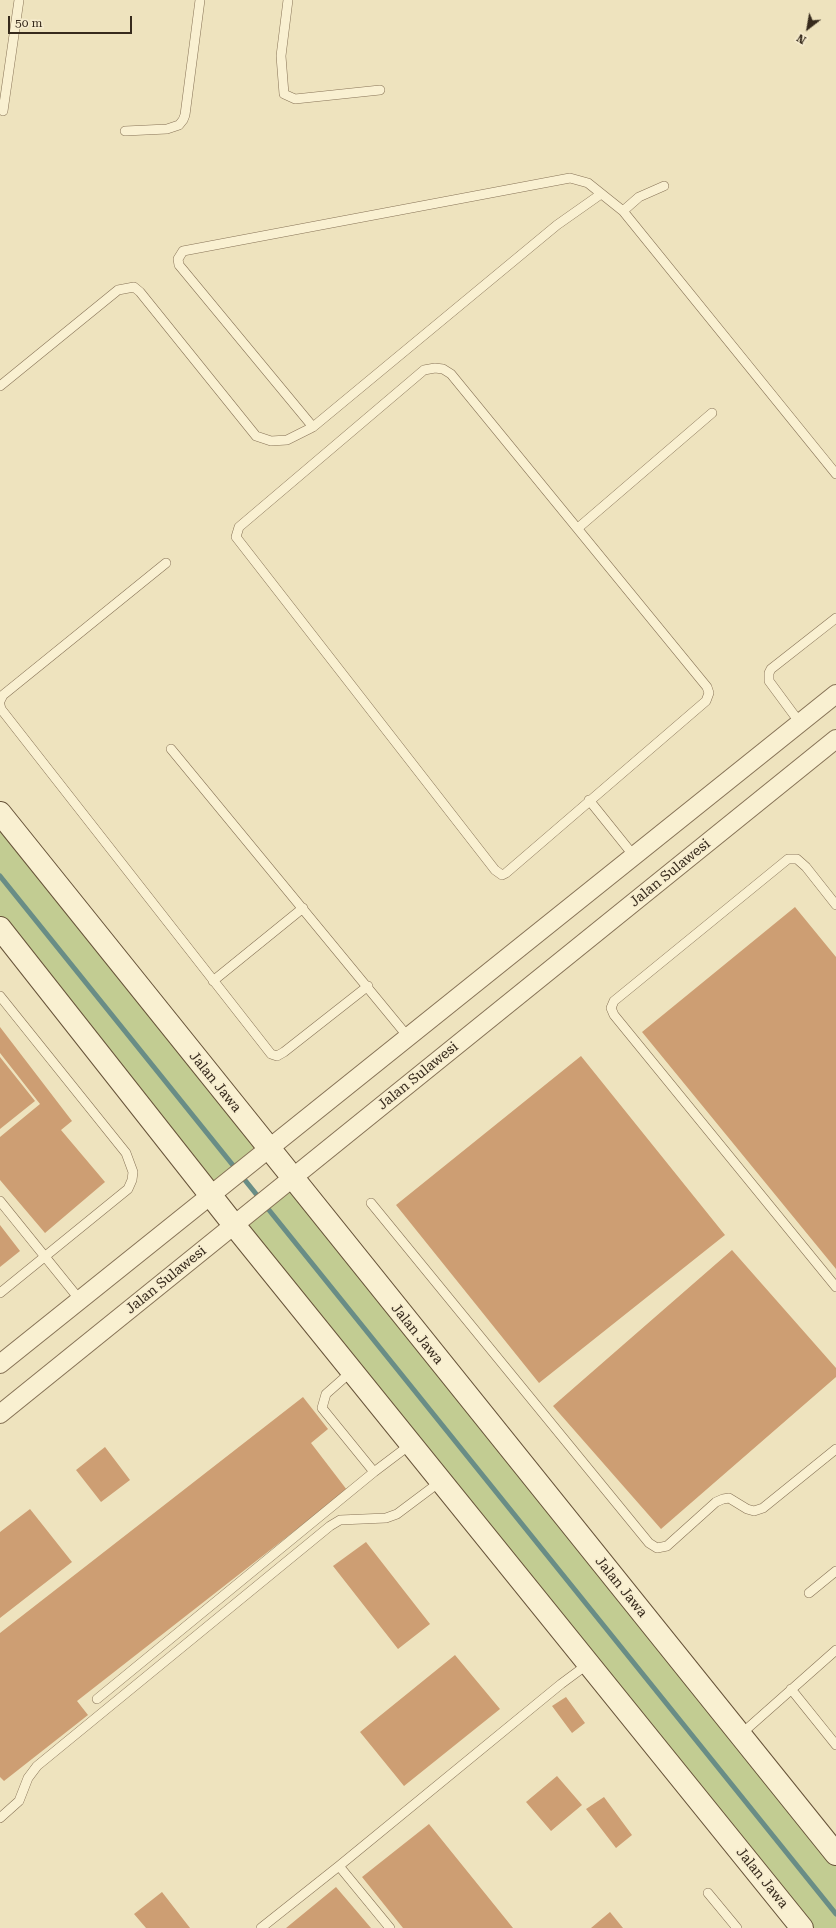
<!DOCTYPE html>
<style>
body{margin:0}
#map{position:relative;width:836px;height:1928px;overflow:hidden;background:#eee3be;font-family:"Roboto Serif",serif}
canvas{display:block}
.north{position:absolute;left:788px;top:8px;width:40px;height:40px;-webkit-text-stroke:3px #f6ecce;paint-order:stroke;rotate:211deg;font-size:11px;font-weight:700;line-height:16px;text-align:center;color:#362a1c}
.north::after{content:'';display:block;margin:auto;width:14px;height:18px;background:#362a1c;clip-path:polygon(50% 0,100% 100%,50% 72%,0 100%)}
.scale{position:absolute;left:8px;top:16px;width:124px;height:18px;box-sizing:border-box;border:2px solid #362a1c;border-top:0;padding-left:5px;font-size:12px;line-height:14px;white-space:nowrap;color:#362a1c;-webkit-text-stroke:3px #f6ecce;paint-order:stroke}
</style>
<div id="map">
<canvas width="836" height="1928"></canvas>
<div class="north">N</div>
<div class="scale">50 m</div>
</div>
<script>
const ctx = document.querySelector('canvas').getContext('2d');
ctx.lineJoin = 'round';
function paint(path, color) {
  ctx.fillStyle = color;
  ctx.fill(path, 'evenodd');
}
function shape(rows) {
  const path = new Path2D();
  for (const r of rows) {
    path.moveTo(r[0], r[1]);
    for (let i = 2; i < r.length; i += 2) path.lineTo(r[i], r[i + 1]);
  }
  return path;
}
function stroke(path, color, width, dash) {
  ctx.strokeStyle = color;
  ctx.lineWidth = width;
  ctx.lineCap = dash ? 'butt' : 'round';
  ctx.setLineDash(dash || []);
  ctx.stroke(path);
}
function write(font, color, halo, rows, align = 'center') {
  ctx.font = font + ' "Roboto Serif",serif';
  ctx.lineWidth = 3;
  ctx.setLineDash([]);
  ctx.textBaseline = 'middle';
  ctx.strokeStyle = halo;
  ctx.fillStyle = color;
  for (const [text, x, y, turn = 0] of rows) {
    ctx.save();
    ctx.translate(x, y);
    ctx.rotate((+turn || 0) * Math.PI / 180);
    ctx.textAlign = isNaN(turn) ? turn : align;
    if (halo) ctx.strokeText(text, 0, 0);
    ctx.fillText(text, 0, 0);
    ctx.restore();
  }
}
paint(shape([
 [0,814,269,1150,211,1196,0,928],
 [292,1178,836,1854,836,1928,802,1928,234,1225]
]), '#c2cc92');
stroke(shape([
 [0,876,836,1914]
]), '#698d86', 5);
paint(shape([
 [795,907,836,957,836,1269,642,1032],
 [0,1027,72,1121,61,1130,105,1182,45,1233,0,1180,0,1137,40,1104,0,1053],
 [581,1056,725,1235,539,1383,396,1205],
 [0,1057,35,1101,0,1129],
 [0,1225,20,1251,0,1267],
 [732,1250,836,1368,836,1377,661,1529,553,1406],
 [303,1397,328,1429,311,1443,347,1490,77,1701,88,1715,4,1781,0,1777,0,1633],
 [105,1447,130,1480,101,1502,76,1470],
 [30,1509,72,1562,0,1618,0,1532],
 [366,1542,430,1624,398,1649,333,1566],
 [455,1655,500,1709,404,1786,360,1732],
 [566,1697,585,1723,572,1733,552,1706],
 [557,1776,582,1805,551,1831,526,1802],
 [604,1797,632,1835,616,1848,586,1809],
 [429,1824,513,1928,403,1928,362,1877],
 [336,1887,371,1928,286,1928],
 [162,1892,190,1928,146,1928,134,1914],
 [610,1912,623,1928,591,1928]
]), '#cd9e73');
const lane = shape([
 [288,0,281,56,284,94,295,99,380,90],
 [3,111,19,0],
 [125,131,167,129,179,125,183,120,185,115,200,0],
 [664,186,639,197,623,211,836,474],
 [435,368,443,369,451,374,707,687,709,693,706,701,506,873,502,875,495,870,236,537,239,527,424,370,435,368],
 [0,386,118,290,134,287,140,292,256,436,271,441,287,440,313,427,557,225,601,194],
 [313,427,179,265,178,259,183,251,570,178,588,183,623,211],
 [578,528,712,413],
 [0,701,3,695,166,563],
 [0,705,1,709,271,1054,277,1056,284,1052,368,986],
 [800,723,769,681,769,673,771,669,836,618],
 [171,749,409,1038],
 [589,800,634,856],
 [836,905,806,867,797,859,788,859,614,1001,611,1008,614,1015,836,1287],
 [213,981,303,908],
 [0,996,126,1153,133,1172,132,1180,128,1189,0,1293],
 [0,1201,80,1300],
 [371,1203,649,1543,657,1548,667,1546,716,1502,723,1499,729,1498,747,1509,754,1511,763,1508,836,1449],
 [374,1472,411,1444],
 [809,1593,836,1571],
 [791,1689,836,1745],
 [97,1699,374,1472,322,1408,326,1394,352,1371],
 [740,1735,836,1650],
 [0,1818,19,1801,28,1778,37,1766,330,1526,340,1520,386,1518,397,1514,441,1481],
 [339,1866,390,1928],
 [708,1893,737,1928],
 [261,1928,339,1866,561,1684,588,1664]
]);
const street = shape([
 [0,1364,836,694],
 [0,1414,836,739]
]);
const secondary = shape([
 [0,813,836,1854],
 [0,928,234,1225,802,1928]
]);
stroke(lane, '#877357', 10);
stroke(street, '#877357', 20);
stroke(secondary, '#68543a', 24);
stroke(lane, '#f9f0d1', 9);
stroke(street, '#f9f0d1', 18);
stroke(secondary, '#f9f0d1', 22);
write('14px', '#362a1c', '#f6ecce', [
 ["Jalan Sulawesi",670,873,-39],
 ["Jalan Sulawesi",418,1076,-39],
 ["Jalan Jawa",215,1082,51],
 ["Jalan Sulawesi",166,1280,-39],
 ["Jalan Jawa",417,1334,51],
 ["Jalan Jawa",621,1587,51],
 ["Jalan Jawa",762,1878,51]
]);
</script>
